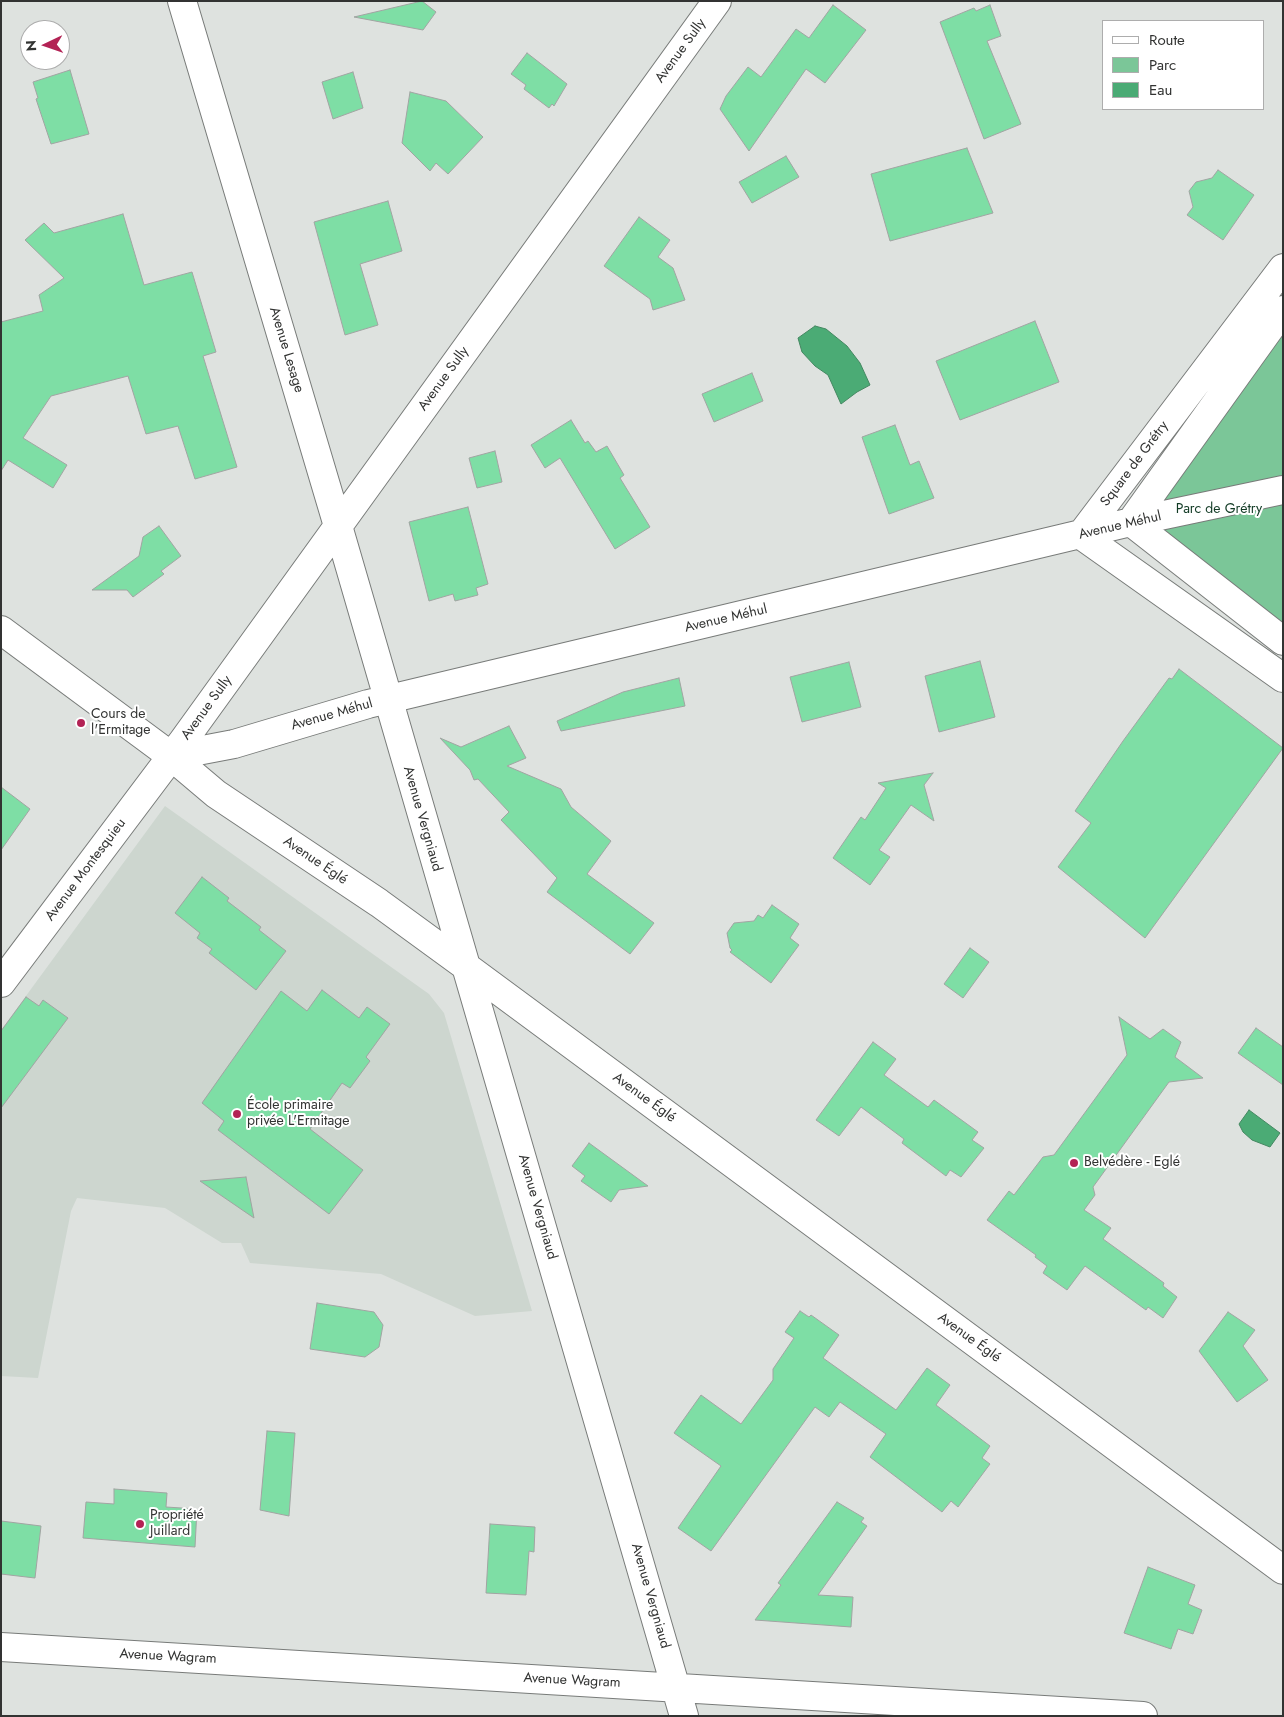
<!DOCTYPE html>
<meta charset="utf-8">
<style>
body{margin:0}
#map{position:relative;width:1284px;height:1717px;overflow:hidden;background:#dee2df;font-family:Jost,sans-serif}
canvas{display:block}
.frame{position:absolute;inset:0;border:2px solid #323332;pointer-events:none}
.legend{position:absolute;left:1102px;top:20px;width:162px;height:90px;box-sizing:border-box;background:#fff;border:1px solid #adadad;margin:0;padding:6px 9px;list-style:none;font-size:15px;color:#323332}
.legend li{display:flex;align-items:center;gap:10px;height:25px}
.legend b{width:25px;border:1px solid #adadad}
.north{position:absolute;left:20px;top:20px;width:50px;height:50px;box-sizing:border-box;background:#fff;border:1px solid #adadad;border-radius:50%;rotate:267deg;font-size:14px;font-weight:700;line-height:20px;text-align:center;color:#323332}
.north::after{content:'';display:block;margin:auto;width:18px;height:22px;background:#b32355;clip-path:polygon(50% 0,100% 100%,50% 72%,0 100%)}
</style>
<div id="map">
<canvas width="1284" height="1717"></canvas>
<div class="frame"></div>
<ul class="legend">
<li><b style="height:6px;background:#fff"></b>Route</li>
<li><b style="height:14px;background:#7bc698"></b>Parc</li>
<li><b style="height:14px;background:#4bab75"></b>Eau</li>
</ul>
<div class="north">N</div>
</div>
<script>
const ctx = document.querySelector('canvas').getContext('2d');
ctx.lineJoin = 'round';
function paint(path, color) {
  ctx.fillStyle = color;
  ctx.fill(path, 'evenodd');
}
function shape(rows) {
  const path = new Path2D();
  for (const r of rows) {
    path.moveTo(r[0], r[1]);
    for (let i = 2; i < r.length; i += 2) path.lineTo(r[i], r[i + 1]);
  }
  return path;
}
function stroke(path, color, width, dash) {
  ctx.strokeStyle = color;
  ctx.lineWidth = width;
  ctx.lineCap = dash ? 'butt' : 'round';
  ctx.setLineDash(dash || []);
  ctx.stroke(path);
}
function write(font, color, halo, rows, align = 'center') {
  ctx.font = font + ' Jost,sans-serif';
  ctx.lineWidth = 4;
  ctx.setLineDash([]);
  ctx.textBaseline = 'middle';
  ctx.strokeStyle = halo;
  ctx.fillStyle = color;
  for (const [text, x, y, turn = 0] of rows) {
    ctx.save();
    ctx.translate(x, y);
    ctx.rotate((+turn || 0) * Math.PI / 180);
    ctx.textAlign = isNaN(turn) ? turn : align;
    if (halo) ctx.strokeText(text, 0, 0);
    ctx.fillText(text, 0, 0);
    ctx.restore();
  }
}
paint(shape([
 [165,806,429,994,444,1013,532,1311,475,1316,381,1274,250,1263,241,1243,222,1243,165,1208,77,1198,71,1211,38,1378,1,1376,1,1030]
]), '#cdd6cf');
paint(shape([
 [1283,310,1283,641,1131,522]
]), '#7bc698');
const water = shape([
 [815,326,826,329,847,346,860,363,870,385,857,392,841,404,828,375,815,366,802,352,798,338,815,326],
 [1249,1110,1280,1133,1270,1147,1252,1140,1243,1132,1239,1124,1249,1110]
]);
paint(water, '#4bab75');
stroke(water, '#448761', 1);
const building = shape([
 [422,1,436,12,423,30,354,17,422,1],
 [833,5,866,30,825,83,806,69,749,151,720,109,726,96,748,67,761,77,796,29,809,38,833,5],
 [990,5,1001,36,987,41,1021,124,984,139,940,22,974,8,976,11,990,5],
 [527,53,567,84,554,106,552,104,549,108,524,89,526,85,511,74,527,53],
 [70,70,89,134,51,144,36,99,38,98,33,82,70,70],
 [353,72,363,108,333,119,322,82,353,72],
 [410,92,446,101,483,137,448,174,436,163,430,171,402,143,410,92],
 [967,148,993,213,890,241,871,174,967,148],
 [786,156,799,177,752,203,739,182,786,156],
 [1218,170,1254,195,1223,240,1187,215,1193,207,1189,191,1196,182,1212,178,1218,170],
 [388,201,402,251,360,264,378,325,345,335,314,222,388,201],
 [123,214,144,285,192,272,216,352,203,356,237,467,195,479,178,426,146,434,128,376,51,396,23,438,67,465,53,488,8,460,1,471,1,322,43,311,39,295,64,278,25,240,44,223,54,233,123,214],
 [639,217,670,240,658,257,673,268,685,300,653,310,650,299,604,266,639,217],
 [1035,321,1059,382,960,420,936,361,1035,321],
 [752,373,763,401,714,422,702,394,752,373],
 [571,420,585,443,588,441,596,452,607,446,624,475,620,478,650,527,615,549,560,458,545,468,531,445,571,420],
 [895,425,910,465,919,461,934,498,889,514,862,437,895,425],
 [495,451,502,482,477,488,469,458,495,451],
 [468,507,488,584,476,588,478,595,455,601,453,594,429,601,409,522,468,507],
 [159,526,181,556,161,571,164,574,133,597,127,590,92,590,139,556,143,537,159,526],
 [980,661,995,717,939,732,925,676,980,661],
 [849,662,861,707,802,722,790,677,849,662],
 [1179,669,1283,748,1145,938,1058,867,1091,823,1075,811,1123,741,1169,678,1172,679,1179,669],
 [679,678,685,706,561,731,557,721,623,692,679,678],
 [509,726,526,758,507,766,561,789,571,807,611,841,587,874,654,923,630,954,547,892,557,878,501,820,509,812,478,779,474,780,470,770,440,738,461,747,509,726],
 [933,773,924,785,934,821,911,805,879,850,890,857,870,885,833,858,861,817,865,820,886,788,878,783,933,773],
 [1,787,30,809,1,850,1,787],
 [202,877,229,898,227,901,261,927,259,930,286,951,256,990,209,953,212,949,197,938,200,933,175,913,202,877],
 [772,905,799,924,790,938,799,945,771,983,730,952,732,950,730,948,727,933,734,923,754,921,758,915,763,918,772,905],
 [970,948,989,962,963,998,944,984,970,948],
 [322,990,359,1018,367,1007,390,1024,366,1057,370,1061,350,1088,342,1083,310,1129,363,1170,329,1214,218,1130,224,1121,202,1103,281,991,307,1011,322,990],
 [26,997,39,1006,43,1000,68,1018,1,1108,1,1031,26,997],
 [1119,1017,1150,1039,1163,1029,1181,1042,1175,1057,1203,1078,1169,1082,1093,1187,1095,1195,1084,1210,1111,1228,1103,1239,1164,1283,1163,1286,1177,1297,1163,1318,1148,1307,1146,1310,1085,1266,1067,1290,1043,1273,1047,1266,1035,1257,1036,1255,987,1220,1009,1191,1014,1195,1043,1157,1054,1155,1127,1055,1119,1017],
 [1256,1028,1283,1047,1283,1085,1238,1053,1256,1028],
 [873,1042,896,1059,884,1075,928,1107,934,1100,978,1132,972,1140,984,1148,961,1177,950,1170,946,1176,902,1143,904,1139,861,1107,839,1136,816,1120,873,1042],
 [589,1143,648,1186,619,1190,611,1202,581,1181,585,1176,572,1166,589,1143],
 [246,1177,254,1218,200,1181,246,1177],
 [317,1303,374,1312,383,1325,379,1347,365,1357,310,1349,317,1303],
 [800,1311,809,1317,811,1315,839,1335,823,1358,896,1410,927,1368,950,1385,936,1405,990,1446,982,1458,990,1464,958,1507,951,1501,942,1512,870,1457,886,1434,840,1402,829,1417,815,1407,711,1551,678,1528,721,1466,674,1433,701,1395,741,1424,773,1380,773,1369,794,1338,785,1332,800,1311],
 [1228,1312,1255,1330,1243,1346,1268,1380,1237,1402,1199,1351,1228,1312],
 [267,1431,295,1433,289,1516,260,1510,267,1431],
 [114,1489,167,1493,166,1507,197,1509,195,1547,83,1538,86,1502,114,1504,114,1489],
 [837,1502,864,1518,861,1522,867,1526,818,1595,853,1597,851,1627,755,1620,781,1585,778,1583,837,1502],
 [1,1521,41,1526,35,1578,1,1574,1,1521],
 [490,1524,535,1527,534,1552,529,1551,526,1595,486,1593,490,1524],
 [1148,1567,1195,1585,1188,1604,1202,1610,1193,1634,1178,1629,1171,1649,1124,1633,1148,1567]
]);
paint(building, '#7edea5');
stroke(building, '#a1a4a2', 1);
const minor = shape([
 [182,1,338,526,684,1716],
 [1283,268,1081,535,1283,678],
 [1131,522,1283,310],
 [1131,522,1283,641],
 [1,630,171,756,216,794,379,903,464,965,1283,1570],
 [171,756,234,744,368,704,1131,522,1283,490],
 [1,983,183,741,717,1],
 [1,1647,1143,1716]
]);
stroke(minor, '#787b79', 30);
stroke(minor, '#fff', 28);
for (const [x, y, r, color] of [
 [81,723,5,"#b32355"],
 [237,1114,5,"#b32355"],
 [1074,1163,5,"#b32355"],
 [140,1524,5,"#b32355"]
]) {
  const dot = new Path2D();
  dot.arc(x, y, r, 0, 2 * Math.PI);
  ctx.fillStyle = color;
  ctx.fill(dot);
  stroke(dot, '#fff', 2);
}
write('14px', '#323332', '#fff', [
 ["Avenue Sully",681,51,-54],
 ["Avenue Lesage",286,350,73],
 ["Avenue Sully",444,379,-54],
 ["Square de Grétry",1135,464,-53],
 ["Avenue Méhul",1120,526,-13],
 ["Avenue Méhul",726,619,-13],
 ["Avenue Sully",207,708,-54],
 ["Avenue Méhul",332,715,-16],
 ["Avenue Vergniaud",422,819,74],
 ["Avenue Églé",315,861,34],
 ["Avenue Montesquieu",86,870,-53],
 ["Avenue Églé",644,1098,36],
 ["Avenue Vergniaud",537,1207,74],
 ["Avenue Églé",969,1338,36],
 ["Avenue Vergniaud",650,1596,74],
 ["Avenue Wagram",168,1657,3],
 ["Avenue Wagram",572,1681,3]
]);
write('14px', '#113a24', '#fff', [
 ["Parc de Grétry",1219,510]
]);
write('14px', '#323332', '#fff', [
 ["Cours de",91,715],
 ["l'Ermitage",91,731],
 ["École primaire",247,1106],
 ["privée L'Ermitage",247,1122],
 ["Belvédère - Eglé",1084,1163],
 ["Propriété",150,1516],
 ["Juillard",150,1532]
], 'left');
</script>
